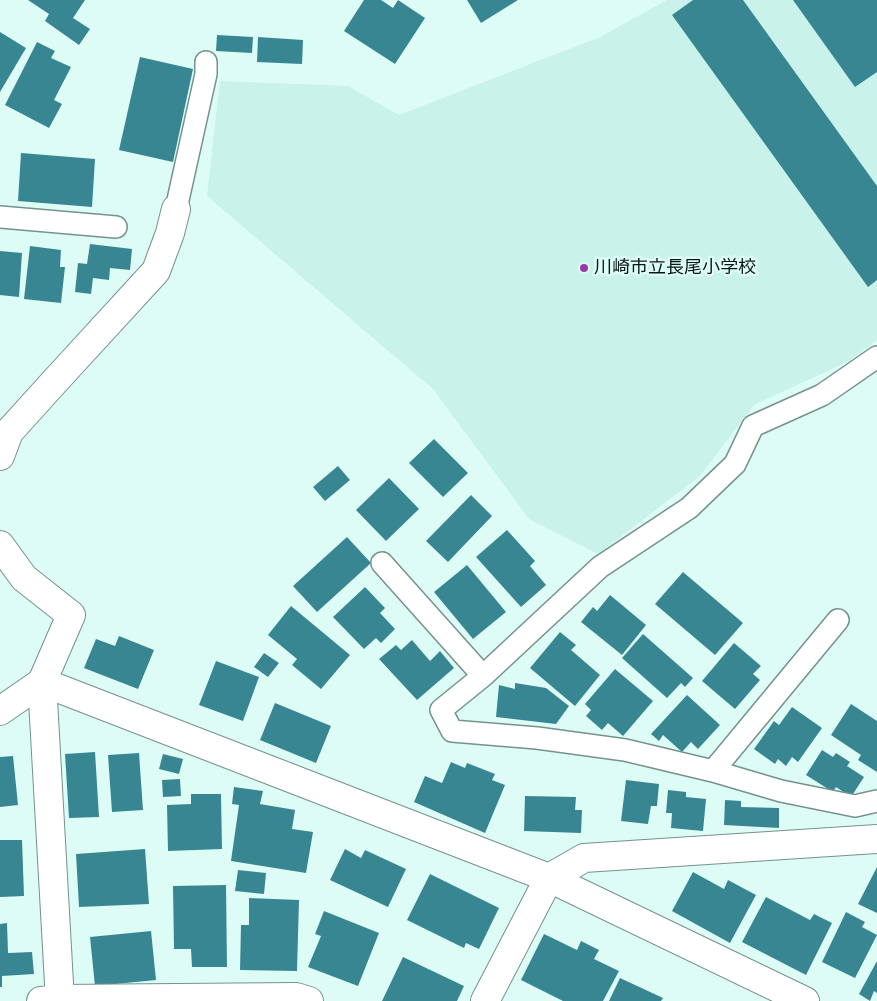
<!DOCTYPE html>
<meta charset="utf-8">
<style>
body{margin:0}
canvas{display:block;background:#ddfcf6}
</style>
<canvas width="877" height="1001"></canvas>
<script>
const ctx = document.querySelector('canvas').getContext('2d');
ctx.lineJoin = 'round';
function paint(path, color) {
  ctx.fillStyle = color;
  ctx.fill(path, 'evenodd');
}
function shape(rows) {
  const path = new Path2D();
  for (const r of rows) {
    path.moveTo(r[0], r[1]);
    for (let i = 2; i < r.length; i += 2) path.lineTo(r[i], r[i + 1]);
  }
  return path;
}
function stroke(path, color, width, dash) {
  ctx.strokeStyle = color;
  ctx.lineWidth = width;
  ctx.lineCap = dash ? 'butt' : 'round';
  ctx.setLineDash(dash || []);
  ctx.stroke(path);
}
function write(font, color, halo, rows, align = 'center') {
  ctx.font = font + ' "Noto Sans","Noto Sans JP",sans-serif';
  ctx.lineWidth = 5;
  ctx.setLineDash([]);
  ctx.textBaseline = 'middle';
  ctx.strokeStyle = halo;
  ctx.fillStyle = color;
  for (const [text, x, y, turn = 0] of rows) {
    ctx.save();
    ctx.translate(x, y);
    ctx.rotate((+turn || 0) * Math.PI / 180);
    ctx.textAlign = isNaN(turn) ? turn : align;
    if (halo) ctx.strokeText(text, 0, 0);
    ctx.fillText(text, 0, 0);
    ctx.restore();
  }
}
paint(shape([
 [667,0,877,0,877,340,849,361,754,405,700,476,598,554,529,519,433,389,207,196,220,81,348,86,399,115,600,37]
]), '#c9f2ea');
paint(shape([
 [28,0,85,0,73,18,90,29,79,45,45,21,49,14],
 [364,0,381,0,393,8,398,0,425,18,395,64,344,31],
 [467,0,518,0,481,23],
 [693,0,743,0,877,186,877,280,868,287,672,15],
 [793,0,877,0,877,72,855,87],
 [0,32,26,48,0,92],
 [217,35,253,37,252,53,216,51],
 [258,37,303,40,302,64,257,62],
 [37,42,55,51,51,58,71,67,54,100,62,104,49,128,5,105],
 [140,57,193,69,173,162,119,150],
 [21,153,95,159,92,207,18,201],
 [90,244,132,249,130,270,110,268,109,280,93,278,91,294,75,292,78,263,87,264],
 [30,246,61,250,60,267,65,267,61,303,24,299],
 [0,251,22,253,19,297,0,295],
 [434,439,468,473,443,497,409,463],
 [338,466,350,480,325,501,313,487],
 [389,478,419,509,386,541,356,510],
 [471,495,492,516,448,562,426,541],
 [507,530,535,561,530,566,546,585,521,607,476,557],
 [347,537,371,563,317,612,293,586],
 [467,565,506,612,473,639,434,592],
 [683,572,743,623,715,655,655,604],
 [365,587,385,608,380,613,395,629,381,643,376,638,364,649,333,617],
 [610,595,646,625,622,655,581,622,593,607,597,611],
 [291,606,350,655,321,689,292,665,297,659,268,635],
 [560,632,576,645,571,650,600,675,575,706,530,668],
 [643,634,693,678,685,687,681,683,667,698,622,658],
 [119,636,154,650,138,689,84,668,96,639,115,646],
 [412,640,430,661,440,651,454,668,417,700,379,659,396,645,401,650],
 [734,643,761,666,753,674,760,680,735,709,702,681],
 [264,653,279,663,268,677,254,667],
 [216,661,259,677,243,721,199,705],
 [615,669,653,701,623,736,608,723,602,730,586,716,591,710,585,704],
 [515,683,546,688,569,706,556,724,496,717,499,685,515,689],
 [687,695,720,725,698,749,691,742,682,752,663,735,659,741,651,734],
 [275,703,331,726,316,763,260,740],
 [851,704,877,721,877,772,858,760,861,755,831,735],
 [792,707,822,728,798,762,792,757,786,766,778,759,775,764,754,749,774,721,779,725],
 [822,750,833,757,836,753,850,762,847,766,864,777,851,797,836,787,833,792,806,775],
 [95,752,99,817,69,818,65,754],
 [139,753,143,810,112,812,108,755],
 [163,754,183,759,179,774,159,769],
 [13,756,18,805,0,807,0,757],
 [451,762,465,768,467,763,495,774,492,780,505,785,485,833,414,802,425,776,442,783],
 [180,779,181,796,163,797,162,780],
 [626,780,659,784,657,806,651,806,648,824,621,821],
 [234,787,263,791,260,804,295,810,292,829,313,832,306,873,231,861,239,805,232,804],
 [668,790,686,792,686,797,706,799,703,831,671,828,672,813,666,813],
 [191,794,221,794,222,849,168,851,167,805,191,804],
 [525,796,576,797,575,810,582,810,581,833,524,831],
 [725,800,741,801,741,807,779,808,779,828,724,825],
 [0,840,22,840,24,896,0,897],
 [145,849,149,904,79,907,76,854],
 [345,849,361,858,365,850,406,869,388,907,330,880],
 [877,867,877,913,858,904],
 [238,870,266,873,264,894,235,891],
 [693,872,724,889,728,880,756,895,730,943,672,911],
 [430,874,499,908,479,949,466,943,464,948,407,920],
 [226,885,227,967,192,967,191,949,174,949,173,886],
 [766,897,810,920,814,914,832,923,806,975,742,942],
 [249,898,299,900,297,971,240,970,241,925,249,925],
 [324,911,379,933,358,986,308,967,321,936,315,934],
 [846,912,865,922,862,927,877,935,855,978,822,962],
 [7,923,8,953,32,952,34,974,2,976,2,987,0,987,0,924],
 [151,931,156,980,95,986,90,937],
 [544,934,577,950,581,941,599,950,594,959,619,971,603,1001,563,1001,521,980],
 [403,957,464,986,457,1001,382,1001],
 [877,961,877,993,874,991,870,1001,859,994],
 [620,978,663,998,661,1001,609,1001]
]), '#398693');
const lane = shape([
 [176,209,206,74,206,62],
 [0,217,116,227],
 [877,357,822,395,753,426,735,464,689,508,600,567,483,676,441,710,452,731,537,738,625,750,713,771,781,791,855,806,877,801],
 [382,563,483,676],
 [713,771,838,620]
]);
const street = shape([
 [0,456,9,432,56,380,156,271,170,233,176,209],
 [0,545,24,578,71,615,42,682,60,1001],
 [0,711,42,682,549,878,805,1001],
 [41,1001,60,999,296,997,309,1001],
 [485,1001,549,878,584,858,877,839]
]);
stroke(lane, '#75928d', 24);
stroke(street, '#75928d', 30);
stroke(lane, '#fff', 21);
stroke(street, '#fff', 28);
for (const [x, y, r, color] of [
 [584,268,5,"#973ca7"]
]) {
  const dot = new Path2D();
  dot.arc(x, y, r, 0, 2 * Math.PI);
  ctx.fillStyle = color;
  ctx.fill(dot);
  stroke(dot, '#ddfcf6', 2);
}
write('18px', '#0c1816', '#ddfcf6', [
 ["川崎市立長尾小学校",594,268]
], 'left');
</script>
